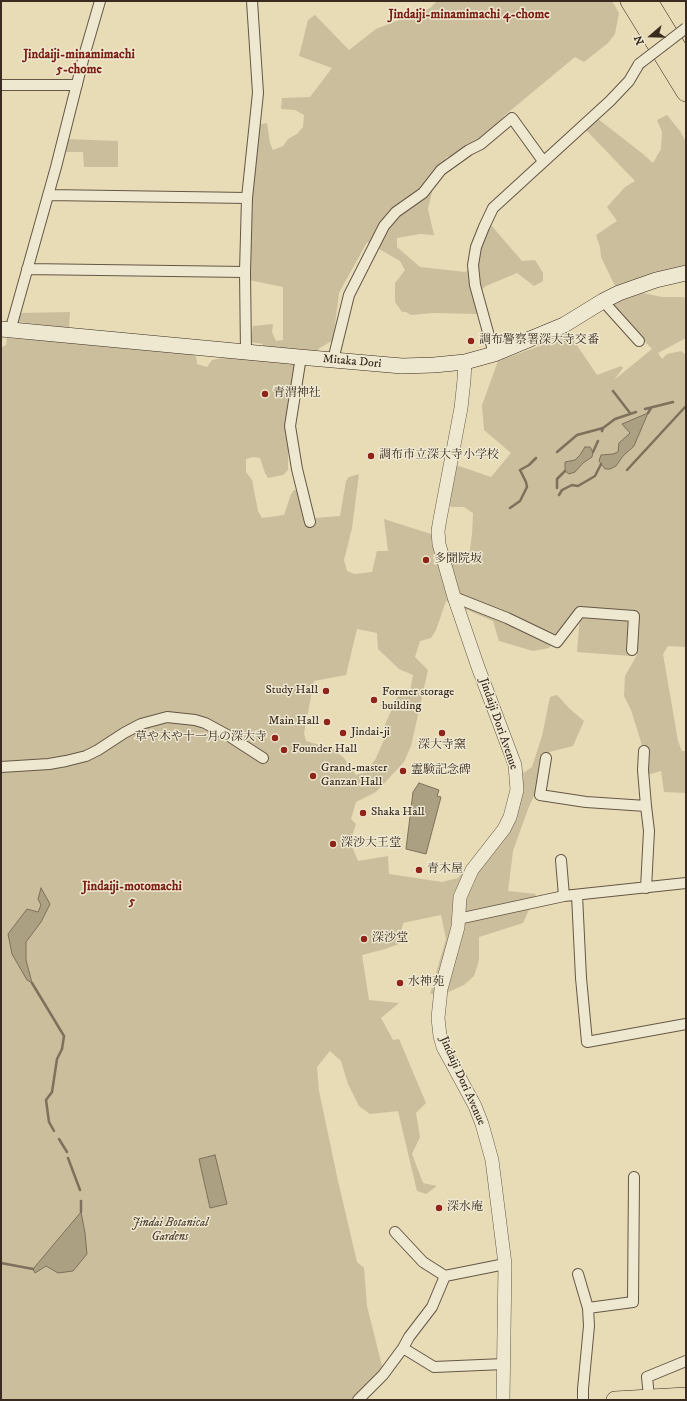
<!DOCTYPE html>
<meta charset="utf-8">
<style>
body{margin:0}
#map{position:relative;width:687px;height:1401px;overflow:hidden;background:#e7dcb6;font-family:"IM FELL DW Pica",serif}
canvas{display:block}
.frame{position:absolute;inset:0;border:2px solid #3a2b21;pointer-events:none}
.north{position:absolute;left:631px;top:16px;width:40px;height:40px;-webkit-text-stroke:3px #efe8d0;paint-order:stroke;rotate:250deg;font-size:11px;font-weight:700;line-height:16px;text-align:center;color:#3a2b21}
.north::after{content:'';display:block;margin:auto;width:14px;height:18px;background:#3a2b21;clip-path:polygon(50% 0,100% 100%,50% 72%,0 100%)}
</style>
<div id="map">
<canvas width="687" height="1401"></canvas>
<div class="frame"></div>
<div class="north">N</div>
</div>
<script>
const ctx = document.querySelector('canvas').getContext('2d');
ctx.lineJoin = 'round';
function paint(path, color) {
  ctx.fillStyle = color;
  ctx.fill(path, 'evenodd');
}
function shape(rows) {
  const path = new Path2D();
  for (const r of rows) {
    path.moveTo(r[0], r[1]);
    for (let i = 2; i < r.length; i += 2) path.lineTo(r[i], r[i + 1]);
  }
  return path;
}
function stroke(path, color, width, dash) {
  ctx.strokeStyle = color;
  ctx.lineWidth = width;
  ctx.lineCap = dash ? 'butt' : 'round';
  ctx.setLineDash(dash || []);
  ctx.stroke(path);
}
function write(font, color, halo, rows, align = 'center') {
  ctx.font = font + ' "IM FELL DW Pica","Noto Serif JP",serif';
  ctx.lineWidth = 3;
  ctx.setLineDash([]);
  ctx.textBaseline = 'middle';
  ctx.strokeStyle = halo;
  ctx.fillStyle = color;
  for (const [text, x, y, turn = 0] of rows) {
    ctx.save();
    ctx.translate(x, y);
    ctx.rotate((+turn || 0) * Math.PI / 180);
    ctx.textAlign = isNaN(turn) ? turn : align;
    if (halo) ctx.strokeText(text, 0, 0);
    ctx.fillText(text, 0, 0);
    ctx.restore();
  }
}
paint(shape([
 [437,1,612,1,619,13,615,34,608,43,584,62,575,57,505,115,487,135,456,156,447,157,437,170,428,209,434,235,420,234,397,238,397,247,420,267,465,272,467,271,490,224,522,261,535,260,543,273,543,281,534,286,517,273,486,286,475,295,478,314,433,313,411,315,406,312,402,312,395,302,395,283,405,270,400,261,367,242,339,293,333,340,320,348,304,362,288,411,288,470,283,475,268,478,265,473,260,458,253,457,246,459,246,472,252,480,258,511,262,518,284,515,291,494,294,490,308,490,315,518,340,516,346,481,349,477,359,474,352,528,344,560,347,571,355,574,372,572,377,551,388,551,384,519,434,535,440,574,449,567,447,559,461,559,469,557,472,534,473,513,464,507,451,507,447,496,453,464,491,477,511,453,484,430,482,405,498,361,570,335,597,375,621,366,623,368,614,380,652,349,609,304,643,293,662,297,681,297,686,298,686,338,658,353,662,359,667,354,681,351,686,355,686,647,668,646,663,654,678,741,682,751,686,751,686,793,664,792,661,771,644,776,641,742,631,710,624,696,625,676,637,655,637,612,576,611,549,648,533,651,499,641,493,621,446,601,436,630,431,638,420,641,415,657,428,670,411,746,404,762,376,792,356,802,351,819,356,824,350,842,358,861,388,856,389,874,442,882,458,878,481,850,506,815,513,780,532,767,542,736,550,697,557,695,570,709,584,721,573,746,549,752,538,787,528,809,513,851,508,891,536,894,523,923,479,937,479,960,474,976,464,985,448,992,430,994,446,939,441,915,403,923,399,944,385,949,362,955,369,1000,399,1003,381,1018,393,1040,399,1039,426,1103,416,1113,420,1137,412,1154,423,1183,437,1186,426,1194,417,1191,398,1111,370,1114,359,1106,348,1084,341,1061,330,1051,317,1067,319,1091,338,1181,357,1262,364,1268,367,1306,383,1370,350,1400,1,1400,1,348,6,345,7,338,174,351,192,349,193,355,196,357,197,364,207,367,212,360,242,355,262,356,263,344,250,342,253,326,273,324,272,332,276,341,283,340,283,287,249,280,255,149,258,125,267,123,270,143,273,150,283,146,288,139,297,134,303,127,304,115,295,110,281,109,282,98,310,97,332,68,299,56,308,20,315,15,349,50,376,29,430,8],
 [357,629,377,633,378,649,399,669,413,675,410,691,399,693,384,727,386,735,375,760,365,772,356,775,344,758,333,749,306,741,304,733,314,681,346,675],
 [667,115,680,131,686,142,686,268,616,288,601,257,600,247,596,235,617,221,607,207,625,187,635,181,586,130,598,119,643,154,653,163,661,149,662,132,657,120],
 [65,139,118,141,118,167,84,167,83,152,62,152],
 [70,312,69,328,18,322,19,313],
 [580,615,630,618,630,656,577,652]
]), '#cabe9d');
const water = shape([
 [648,413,634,446,623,456,616,466,610,469,605,469,599,461,601,455,613,454,618,452,619,443,630,433,622,424,648,413],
 [585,447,590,447,593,452,592,457,583,463,575,472,569,474,565,471,565,462,575,460,580,455,585,447],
 [419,783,439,790,437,796,441,797,426,854,406,849,413,792,419,783],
 [41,888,50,904,41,922,26,942,26,960,32,983,27,980,12,954,8,934,27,909,38,912,41,905,38,899,41,888],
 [215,1155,227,1204,210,1208,199,1159,215,1155],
 [81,1212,85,1233,87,1254,73,1271,58,1273,46,1266,35,1273,33,1269,81,1212]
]);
paint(water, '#aca083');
stroke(water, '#7e715c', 1);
stroke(shape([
 [613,391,630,413],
 [645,409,673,402],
 [648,413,651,408],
 [602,431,603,428,615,419,636,412],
 [557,452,577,435,603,428],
 [593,452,598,441],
 [627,470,686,406],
 [557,488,557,479,565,471],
 [559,495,562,490,572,485,578,486,595,476,601,464],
 [510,508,520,501,527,487,526,482,520,470,529,465,536,458],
 [32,983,64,1036,62,1049,57,1059,52,1092,46,1100,49,1122,54,1131],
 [59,1139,67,1152],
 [68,1158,80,1190],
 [81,1201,81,1212],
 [1,1263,33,1269]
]), '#7e715c', 2.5);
const minor = shape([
 [1,85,77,85],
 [48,195,247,198],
 [27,269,245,272],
 [603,301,639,341],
 [10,331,56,167,84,56,100,1],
 [246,352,245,272,247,198,258,93,252,1],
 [494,354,475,285,473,265,476,247,484,227,493,208,610,101,629,81,639,64],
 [299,357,300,363,290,426,297,469,310,522],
 [333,360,349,295,384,226,396,212,423,193,441,170,469,150,481,144,512,118,543,161],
 [454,597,507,618,557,642,580,612,634,616,632,650],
 [546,758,540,795,586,802,646,806,643,770,644,751],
 [1,767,49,764,66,761,86,756,98,750,124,733,141,724,167,717,195,720,205,723,229,736,263,758],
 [561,860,564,896],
 [646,888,649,831,646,806],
 [577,895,581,978,587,1042,686,1024],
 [458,919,564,896,686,883],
 [395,1232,423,1262,445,1276,505,1264],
 [578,1274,588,1308],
 [403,1348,434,1367,504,1364],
 [649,1397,647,1377,686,1361],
 [358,1400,383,1375,403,1348,409,1337,432,1307,445,1276],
 [583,1400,583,1389,589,1326,588,1308,633,1302,634,1177]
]);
const tertiary = shape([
 [465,362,464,380,461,408,440,519,438,531,439,544,454,597,478,667,515,765,517,790,510,817,504,829,472,870,460,897,458,927,441,989,438,1018,440,1036,443,1047,475,1106,482,1124,492,1160,505,1264,503,1400]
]);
const secondary = shape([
 [1,329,299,357,402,366,434,365,465,362,494,354,564,325,603,301,619,293,656,280,686,273]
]);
const primary = shape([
 [615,1400,686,1396]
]);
const motorway = shape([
 [630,1,686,92],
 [648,1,686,63]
]);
stroke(minor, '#655746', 12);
stroke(tertiary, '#655746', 14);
stroke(secondary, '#3a2b21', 16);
stroke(primary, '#3a2b21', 18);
stroke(motorway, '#3a2b21', 20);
stroke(minor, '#efe8d0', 10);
stroke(tertiary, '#efe8d0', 13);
stroke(secondary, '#efe8d0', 15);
stroke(primary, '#e7dcb6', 17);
stroke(motorway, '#e7dcb6', 19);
const minorBridge = shape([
 [639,64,686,28]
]);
stroke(minorBridge, '#655746', 12, []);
stroke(minorBridge, '#efe8d0', 10);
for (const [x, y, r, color] of [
 [471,341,4,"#8f2418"],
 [265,394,4,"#8f2418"],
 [371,456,4,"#8f2418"],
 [426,560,4,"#8f2418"],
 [326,691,4,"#8f2418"],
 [374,700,4,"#8f2418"],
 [327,722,4,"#8f2418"],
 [343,733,4,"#8f2418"],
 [442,733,4,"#8f2418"],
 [275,738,4,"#8f2418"],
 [284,750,4,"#8f2418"],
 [403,771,4,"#8f2418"],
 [313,776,4,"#8f2418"],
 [363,813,4,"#8f2418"],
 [333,844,4,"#8f2418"],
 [419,870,4,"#8f2418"],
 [364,939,4,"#8f2418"],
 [400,983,4,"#8f2418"],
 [439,1208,4,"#8f2418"]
]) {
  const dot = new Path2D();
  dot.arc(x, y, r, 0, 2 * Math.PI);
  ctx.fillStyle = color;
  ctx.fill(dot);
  stroke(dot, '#efe8d0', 1.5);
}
write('12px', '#3a2b21', '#efe8d0', [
 ["調布警察署深大寺交番",479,341],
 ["青渭神社",273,394],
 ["調布市立深大寺小学校",379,456],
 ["多聞院坂",434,560],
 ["Study Hall",318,691,"right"],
 ["Former storage",382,693],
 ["building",382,707],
 ["Main Hall",319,722,"right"],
 ["Jindai-ji",351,733],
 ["草や木や十一月の深大寺",267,738,"right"],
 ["深大寺窯",442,746,"center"],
 ["Founder Hall",292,750],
 ["Grand-master",321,769],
 ["Ganzan Hall",321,783],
 ["霊験記念碑",411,771],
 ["Shaka Hall",371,813],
 ["深沙大王堂",341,844],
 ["青木屋",427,870],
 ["深沙堂",372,939],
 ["水神苑",408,983],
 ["深水庵",447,1208]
], 'left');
write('12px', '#3a2b21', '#efe8d0', [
 ["Mitaka Dori",352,362,5],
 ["Jindaiji Dori Avenue",498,724,71],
 ["Jindaiji Dori Avenue",462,1081,66]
]);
write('italic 12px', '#57483a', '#efe8d0', [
 ["Jindai Botanical",170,1224],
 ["Gardens",170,1238]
]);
write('bold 13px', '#7a1f14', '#efe8d0', [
 ["Jindaiji-minamimachi 4-chome",469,15],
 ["Jindaiji-minamimachi",79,55],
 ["5-chome",79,70],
 ["Jindaiji-motomachi",132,887],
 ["5",132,902]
]);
</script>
